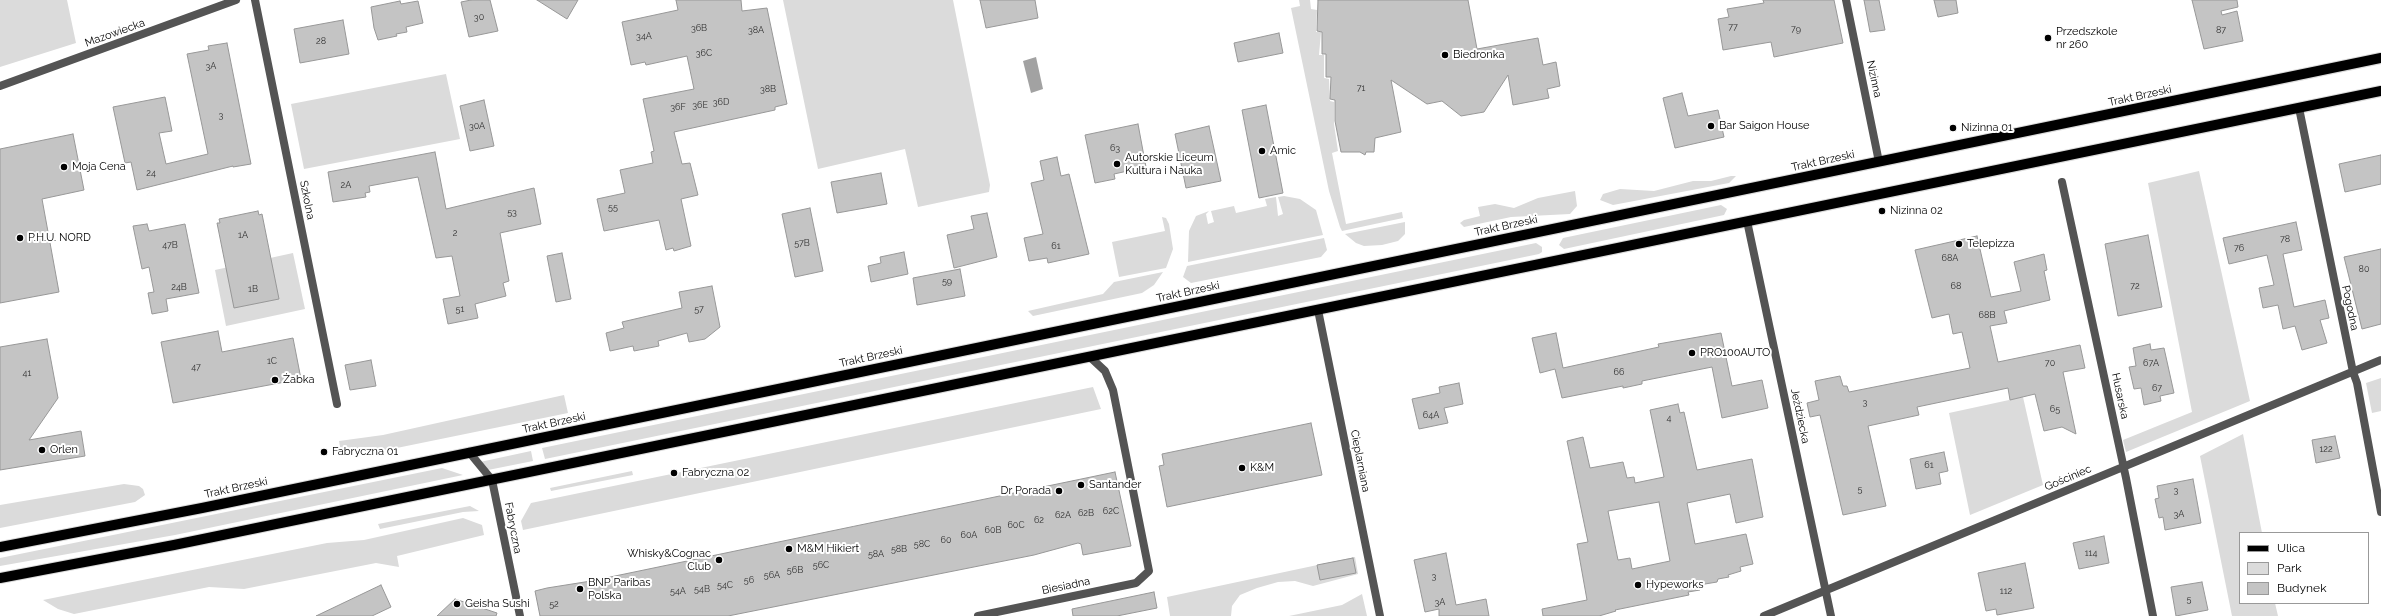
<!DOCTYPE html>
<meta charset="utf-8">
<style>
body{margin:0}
#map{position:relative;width:2381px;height:616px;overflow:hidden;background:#fff;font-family:Raleway,sans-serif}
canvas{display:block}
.legend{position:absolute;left:2239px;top:532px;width:130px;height:72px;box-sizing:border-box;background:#fff;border:1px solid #999;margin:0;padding:5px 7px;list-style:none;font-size:12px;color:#000}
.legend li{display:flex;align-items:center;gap:8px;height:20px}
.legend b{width:20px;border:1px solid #999}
</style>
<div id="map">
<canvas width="2381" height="616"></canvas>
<ul class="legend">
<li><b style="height:5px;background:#000"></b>Ulica</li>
<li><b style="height:11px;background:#dbdbdb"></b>Park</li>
<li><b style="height:11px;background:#c4c4c4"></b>Budynek</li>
</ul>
</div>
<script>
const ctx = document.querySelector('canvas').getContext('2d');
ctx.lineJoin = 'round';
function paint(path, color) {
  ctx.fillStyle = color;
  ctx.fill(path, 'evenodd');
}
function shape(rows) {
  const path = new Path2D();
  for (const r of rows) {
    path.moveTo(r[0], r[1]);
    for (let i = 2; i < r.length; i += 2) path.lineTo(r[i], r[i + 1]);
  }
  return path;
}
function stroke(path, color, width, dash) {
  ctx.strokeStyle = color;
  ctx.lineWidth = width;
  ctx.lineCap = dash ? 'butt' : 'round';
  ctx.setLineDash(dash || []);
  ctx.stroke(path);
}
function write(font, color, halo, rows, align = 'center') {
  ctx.font = font + ' Raleway,sans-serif';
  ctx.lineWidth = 4;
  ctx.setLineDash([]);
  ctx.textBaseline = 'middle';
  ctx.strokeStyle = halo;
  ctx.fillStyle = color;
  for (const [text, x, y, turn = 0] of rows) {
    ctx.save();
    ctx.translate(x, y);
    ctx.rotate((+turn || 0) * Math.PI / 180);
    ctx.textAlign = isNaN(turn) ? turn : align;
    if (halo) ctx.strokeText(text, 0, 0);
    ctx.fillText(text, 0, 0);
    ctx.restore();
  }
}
paint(shape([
 [0,0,67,0,76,43,0,67],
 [783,0,953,0,990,185,989,192,918,207,905,149,818,169],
 [1299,0,1310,0,1311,9,1317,10,1316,32,1321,32,1319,55,1324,55,1324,78,1329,79,1330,101,1334,102,1334,124,1338,151,1332,153,1346,224,1402,212,1403,218,1342,231,1340,227,1329,191,1291,8,1300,6],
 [446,74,460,139,304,169,291,104],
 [2199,171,2250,401,2126,452,2123,440,2192,412,2148,183],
 [1731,176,1736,176,1729,183,1613,205,1600,200,1603,194,1620,189,1654,191,1693,181,1711,181],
 [1575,191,1577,206,1570,214,1511,217,1464,227,1460,223,1464,220,1480,216,1478,207,1495,204,1514,208,1538,198],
 [1284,196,1300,199,1316,210,1323,235,1188,262,1189,231,1196,216,1209,211,1206,214,1208,224,1214,222,1211,211,1234,206,1236,213,1267,206,1265,199,1276,197,1278,216,1283,214,1278,197],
 [1721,205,1727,209,1724,215,1564,249,1559,245,1563,238],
 [1162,217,1166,218,1169,224,1173,249,1166,268,1119,277,1112,242,1165,231],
 [1405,222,1405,234,1398,241,1382,245,1364,246,1356,243,1345,234],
 [1324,238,1327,250,1321,257,1191,283,1183,277,1187,266],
 [1536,243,1542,247,1542,252,1539,254,545,459,542,448],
 [293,253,305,309,226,326,215,270],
 [1163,272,1154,285,1142,293,1033,316,1028,311,1103,294,1114,282],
 [2381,378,2381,411,2372,413,2366,383],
 [1093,387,1101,409,523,530,521,521,531,503],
 [564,395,568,413,382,451,362,447,341,453,339,441,383,435],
 [2023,397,2043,485,1970,515,1949,413],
 [2243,434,2262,533,2240,533,2240,603,2275,603,2278,616,2232,616,2200,456],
 [531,451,533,461,488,470,480,462],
 [442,468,463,475,175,535,0,566,0,558],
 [632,471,633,475,551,491,550,488],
 [124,484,139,486,143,489,145,495,135,502,0,528,0,505],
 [470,506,479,511,463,512,380,529,378,524],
 [463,518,482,525,484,535,397,556,399,567,376,563,244,589,209,587,74,614,58,609,43,600,327,543,364,540],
 [1355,557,1358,574,1313,586,1295,581,1278,582,1257,588,1240,595,1232,606,1231,616,1170,616,1167,597],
 [1362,594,1367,616,1289,616,1342,605]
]), '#dbdbdb');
paint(shape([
 [1036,57,1043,89,1031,93,1023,61]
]), '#a2a2a2');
const building = shape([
 [471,0,490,0,498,31,469,37,461,2,471,0],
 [537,0,578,0,567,19,537,0],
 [676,0,741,0,742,11,767,8,787,104,775,107,775,110,674,132,682,164,690,163,698,195,681,199,691,246,674,251,673,248,666,250,659,220,604,231,597,199,625,193,620,170,653,163,651,152,654,151,643,99,694,89,687,56,646,65,645,62,631,65,622,22,678,10,676,0],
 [980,0,1035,0,1038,18,986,28,980,0],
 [1318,0,1468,0,1477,49,1538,38,1543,65,1556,62,1560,86,1547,89,1549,98,1513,105,1508,75,1484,112,1461,116,1442,101,1427,104,1391,80,1401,132,1375,138,1374,152,1366,152,1365,155,1360,152,1341,152,1335,121,1335,100,1330,99,1331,77,1326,77,1326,54,1322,54,1322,32,1317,31,1318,0],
 [1763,0,1834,0,1843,43,1774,57,1771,42,1723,50,1718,19,1729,17,1727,9,1764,3,1763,0],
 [1864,0,1879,0,1885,30,1870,32,1864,0],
 [1934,0,1956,0,1958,13,1938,17,1934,0],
 [2192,0,2237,0,2238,7,2221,11,2222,15,2237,11,2243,41,2204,49,2192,0],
 [400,1,401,4,418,1,423,23,406,27,407,32,396,34,397,36,378,40,374,28,371,7,400,1],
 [343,20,349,54,300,63,294,29,343,20],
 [1279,33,1283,53,1238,62,1234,43,1279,33],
 [227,43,251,164,233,167,233,166,137,190,131,162,125,163,113,107,165,97,172,131,159,133,166,164,208,154,187,54,209,50,208,46,227,43],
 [1682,93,1688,116,1718,110,1724,137,1675,148,1663,98,1682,93],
 [484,100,494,146,470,151,460,106,484,100],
 [1266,105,1283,193,1259,198,1242,110,1266,105],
 [1138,124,1146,167,1114,174,1115,179,1095,183,1085,135,1138,124],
 [1209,126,1221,181,1186,188,1175,134,1209,126],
 [73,134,84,190,42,199,59,292,0,303,0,149,73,134],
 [435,152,446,209,534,188,541,224,500,233,509,281,503,283,506,296,475,304,478,318,448,324,443,299,460,296,452,256,436,258,418,177,369,186,370,192,365,193,366,197,333,202,328,172,435,152],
 [2381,155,2381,184,2345,192,2339,164,2381,155],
 [1057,157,1061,176,1069,174,1089,254,1048,263,1047,258,1029,261,1024,238,1043,234,1031,183,1044,180,1040,161,1057,157],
 [881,173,887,204,837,213,831,182,881,173],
 [810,208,823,271,795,277,782,214,810,208],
 [258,211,259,215,262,214,279,299,234,308,217,223,220,223,219,219,258,211],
 [987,213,997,257,954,268,947,235,974,229,971,216,987,213],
 [2296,222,2302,250,2283,254,2294,307,2325,300,2329,318,2320,320,2327,343,2302,350,2295,326,2283,329,2278,305,2263,308,2259,288,2274,285,2267,255,2229,264,2223,238,2296,222],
 [147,224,149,231,185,224,199,293,166,299,168,311,152,314,148,293,154,292,149,267,142,269,133,226,147,224],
 [2148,235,2162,307,2118,316,2105,244,2148,235],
 [1977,236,1991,297,2021,291,2014,262,2044,254,2047,270,2044,271,2050,300,2004,311,2007,323,1990,326,1998,362,2080,345,2085,368,2063,372,2076,434,2062,427,2044,431,2035,394,2010,400,2008,388,1917,407,1919,415,1868,426,1886,506,1843,515,1820,415,1810,417,1807,403,1819,400,1815,381,1840,376,1843,386,1847,386,1849,392,1970,368,1962,332,1953,334,1949,314,1932,318,1915,250,1977,236],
 [2381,249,2381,324,2362,329,2344,257,2381,249],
 [904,252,908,274,871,282,868,266,881,263,880,257,904,252],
 [562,253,571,299,556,302,547,256,562,253],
 [960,269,965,296,917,305,913,278,960,269],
 [712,286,720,327,705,339,689,342,687,333,658,341,659,346,634,351,633,346,610,351,606,333,624,328,622,322,682,308,679,292,712,286],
 [218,331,222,352,293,338,301,379,173,403,161,342,218,331],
 [1556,333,1563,368,1659,347,1658,344,1721,333,1732,386,1762,380,1768,408,1722,418,1712,367,1642,381,1642,384,1623,388,1623,386,1562,398,1555,369,1540,373,1532,338,1556,333],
 [47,339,58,398,29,440,81,431,85,456,0,470,0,347,47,339],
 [2150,344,2151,350,2164,348,2174,393,2160,396,2161,401,2144,405,2141,388,2134,389,2129,367,2136,366,2133,348,2150,344],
 [371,360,376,386,350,390,345,365,371,360],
 [1459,383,1463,404,1444,408,1448,423,1419,429,1412,399,1440,393,1439,387,1459,383],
 [1678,404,1680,413,1684,412,1697,470,1752,459,1763,517,1736,523,1730,494,1687,503,1695,544,1746,534,1753,564,1740,567,1741,571,1728,575,1729,577,1718,579,1717,582,1699,585,1700,590,1688,592,1689,595,1615,610,1616,611,1599,616,1543,616,1542,609,1587,600,1577,544,1588,542,1567,441,1583,437,1590,468,1623,462,1627,478,1634,477,1635,483,1664,477,1650,410,1678,404],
 [1659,502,1670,561,1632,569,1630,558,1618,560,1608,511,1659,502],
 [1311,423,1322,475,1167,507,1159,466,1164,465,1162,454,1311,423],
 [2335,436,2340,458,2316,463,2312,440,2335,436],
 [1944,452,1948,471,1939,473,1941,484,1916,489,1910,459,1944,452],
 [1115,472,1131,546,1083,555,1081,544,1078,543,1034,555,728,616,540,616,535,591,547,588,591,581,1115,472],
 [2193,479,2201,523,2165,530,2163,517,2159,518,2155,499,2159,498,2157,486,2193,479],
 [2104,536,2109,563,2079,569,2073,543,2104,536],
 [1446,553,1456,605,1486,599,1489,616,1439,616,1439,609,1425,612,1414,560,1446,553],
 [1353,558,1356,573,1320,580,1317,565,1353,558],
 [2025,563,2034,608,1997,615,1996,609,1986,611,1978,573,2025,563],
 [2202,582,2208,610,2176,616,2171,587,2202,582],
 [381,585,391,607,372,616,316,616,381,585],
 [1154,592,1157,608,1117,616,1073,616,1072,609,1154,592],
 [455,599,497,613,496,616,437,616,455,599]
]);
paint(building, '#c4c4c4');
stroke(building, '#989898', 1);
const primary = shape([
 [0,547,202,508,2381,58],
 [0,578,174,545,2381,91]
]);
stroke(primary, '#dbdbdb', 12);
stroke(shape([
 [255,0,337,404],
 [1846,0,1879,162],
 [0,86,236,0],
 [2299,108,2353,372,2357,383,2381,512],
 [2062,182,2126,478,2153,616],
 [1747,221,1831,616],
 [1318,310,1380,616],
 [469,452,492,480,520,616],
 [978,616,1136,583,1149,571,1113,390,1105,371,1090,357],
 [1764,616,2381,360]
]), '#545454', 8);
stroke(primary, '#000', 10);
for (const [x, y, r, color] of [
 [2048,38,4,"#000"],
 [1445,55,4,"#000"],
 [1711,126,4,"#000"],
 [1953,128,4,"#000"],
 [1262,151,4,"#000"],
 [1117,164,4,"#000"],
 [64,167,4,"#000"],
 [1882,211,4,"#000"],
 [20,238,4,"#000"],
 [1959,244,4,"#000"],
 [1692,353,4,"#000"],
 [275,380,4,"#000"],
 [42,450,4,"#000"],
 [324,452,4,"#000"],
 [1242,468,4,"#000"],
 [674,473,4,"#000"],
 [1081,485,4,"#000"],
 [1059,491,4,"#000"],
 [789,549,4,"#000"],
 [719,560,4,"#000"],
 [1638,585,4,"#000"],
 [580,589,4,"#000"],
 [457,604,4,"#000"]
]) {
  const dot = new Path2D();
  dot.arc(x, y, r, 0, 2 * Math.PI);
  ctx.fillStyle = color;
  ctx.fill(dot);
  stroke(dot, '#fff', 1.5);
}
write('9px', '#313131', null, [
 ["30",479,17],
 ["77",1733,27],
 ["36B",699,28],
 ["79",1796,29],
 ["38A",756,30],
 ["87",2221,30],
 ["34A",644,36],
 ["28",321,41],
 ["36C",704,53],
 ["3A",211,66],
 ["71",1361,88],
 ["38B",768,89],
 ["36D",721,102],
 ["36E",700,105],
 ["36F",678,107],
 ["3",221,115],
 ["30A",477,126],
 ["63",1115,148],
 ["24",151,173],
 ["2A",346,185],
 ["55",613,207],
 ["53",512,212],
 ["2",455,233],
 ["1A",243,235],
 ["78",2285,239],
 ["57B",802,243],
 ["47B",170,245],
 ["61",1056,246],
 ["76",2239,248],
 ["68A",1950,258],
 ["80",2364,269],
 ["59",947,281],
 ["68",1956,286],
 ["72",2135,286],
 ["24B",179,287],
 ["1B",253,289],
 ["51",460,309],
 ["57",699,309],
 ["68B",1987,315],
 ["1C",272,361],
 ["70",2050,363],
 ["67A",2151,363],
 ["47",196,367],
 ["66",1619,372],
 ["41",27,373],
 ["67",2157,388],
 ["3",1865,402],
 ["65",2055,409],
 ["64A",1431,415],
 ["4",1669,418],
 ["122",2326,449],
 ["61",1929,465],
 ["5",1860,489],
 ["3",2176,490],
 ["62C",1111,511],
 ["62B",1086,513],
 ["3A",2179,514],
 ["62A",1063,515],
 ["62",1039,520],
 ["60C",1016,525],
 ["60B",993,530],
 ["60A",969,535],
 ["60",946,540],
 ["58C",922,544],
 ["58B",899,549],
 ["114",2091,553],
 ["58A",876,554],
 ["56C",821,565],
 ["56B",795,570],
 ["56A",772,575],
 ["3",1434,576],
 ["56",749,580],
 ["54C",725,585],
 ["54B",702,589],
 ["54A",678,591],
 ["112",2006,591],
 ["5",2189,599],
 ["3A",1440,602],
 ["52",554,604]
]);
write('11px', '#000', '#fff', [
 ["Przedszkole",2056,32],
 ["nr 260",2056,45],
 ["Biedronka",1453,55],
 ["Bar Saigon House",1719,126],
 ["Nizinna 01",1961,128],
 ["Amic",1270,151],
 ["Autorskie Liceum",1125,158],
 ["Kultura i Nauka",1125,171],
 ["Moja Cena",72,167],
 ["Nizinna 02",1890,211],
 ["P.H.U. NORD",28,238],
 ["Telepizza",1967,244],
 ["PRO100AUTO",1700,353],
 ["Żabka",283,380],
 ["Orlen",50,450],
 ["Fabryczna 01",332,452],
 ["K&M",1250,468],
 ["Fabryczna 02",682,473],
 ["Santander",1089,485],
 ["Dr Porada",1051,491,"right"],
 ["M&M Hikiert",797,549],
 ["Whisky&Cognac",711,554,"right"],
 ["Club",711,567,"right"],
 ["BNP Paribas",588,583],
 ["Polska",588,596],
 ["Hypeworks",1646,585],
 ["Geisha Sushi",465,604]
], 'left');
write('11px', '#000', '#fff', [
 ["Mazowiecka",115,33,-20],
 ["Nizinna",1874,79,78],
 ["Trakt Brzeski",2140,96,-12],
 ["Trakt Brzeski",1823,161,-12],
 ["Szkolna",307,200,79],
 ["Trakt Brzeski",1506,226,-12],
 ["Trakt Brzeski",1188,292,-12],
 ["Pogodna",2350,308,78],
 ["Trakt Brzeski",871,357,-12],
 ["Husarska",2120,396,78],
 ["Jeździecka",1800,416,78],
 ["Trakt Brzeski",554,423,-12],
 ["Cieplarniana",1360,461,79],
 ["Gościniec",2068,478,-23],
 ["Trakt Brzeski",236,488,-12],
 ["Fabryczna",513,528,79],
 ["Biesiadna",1066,586,-12]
]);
</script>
